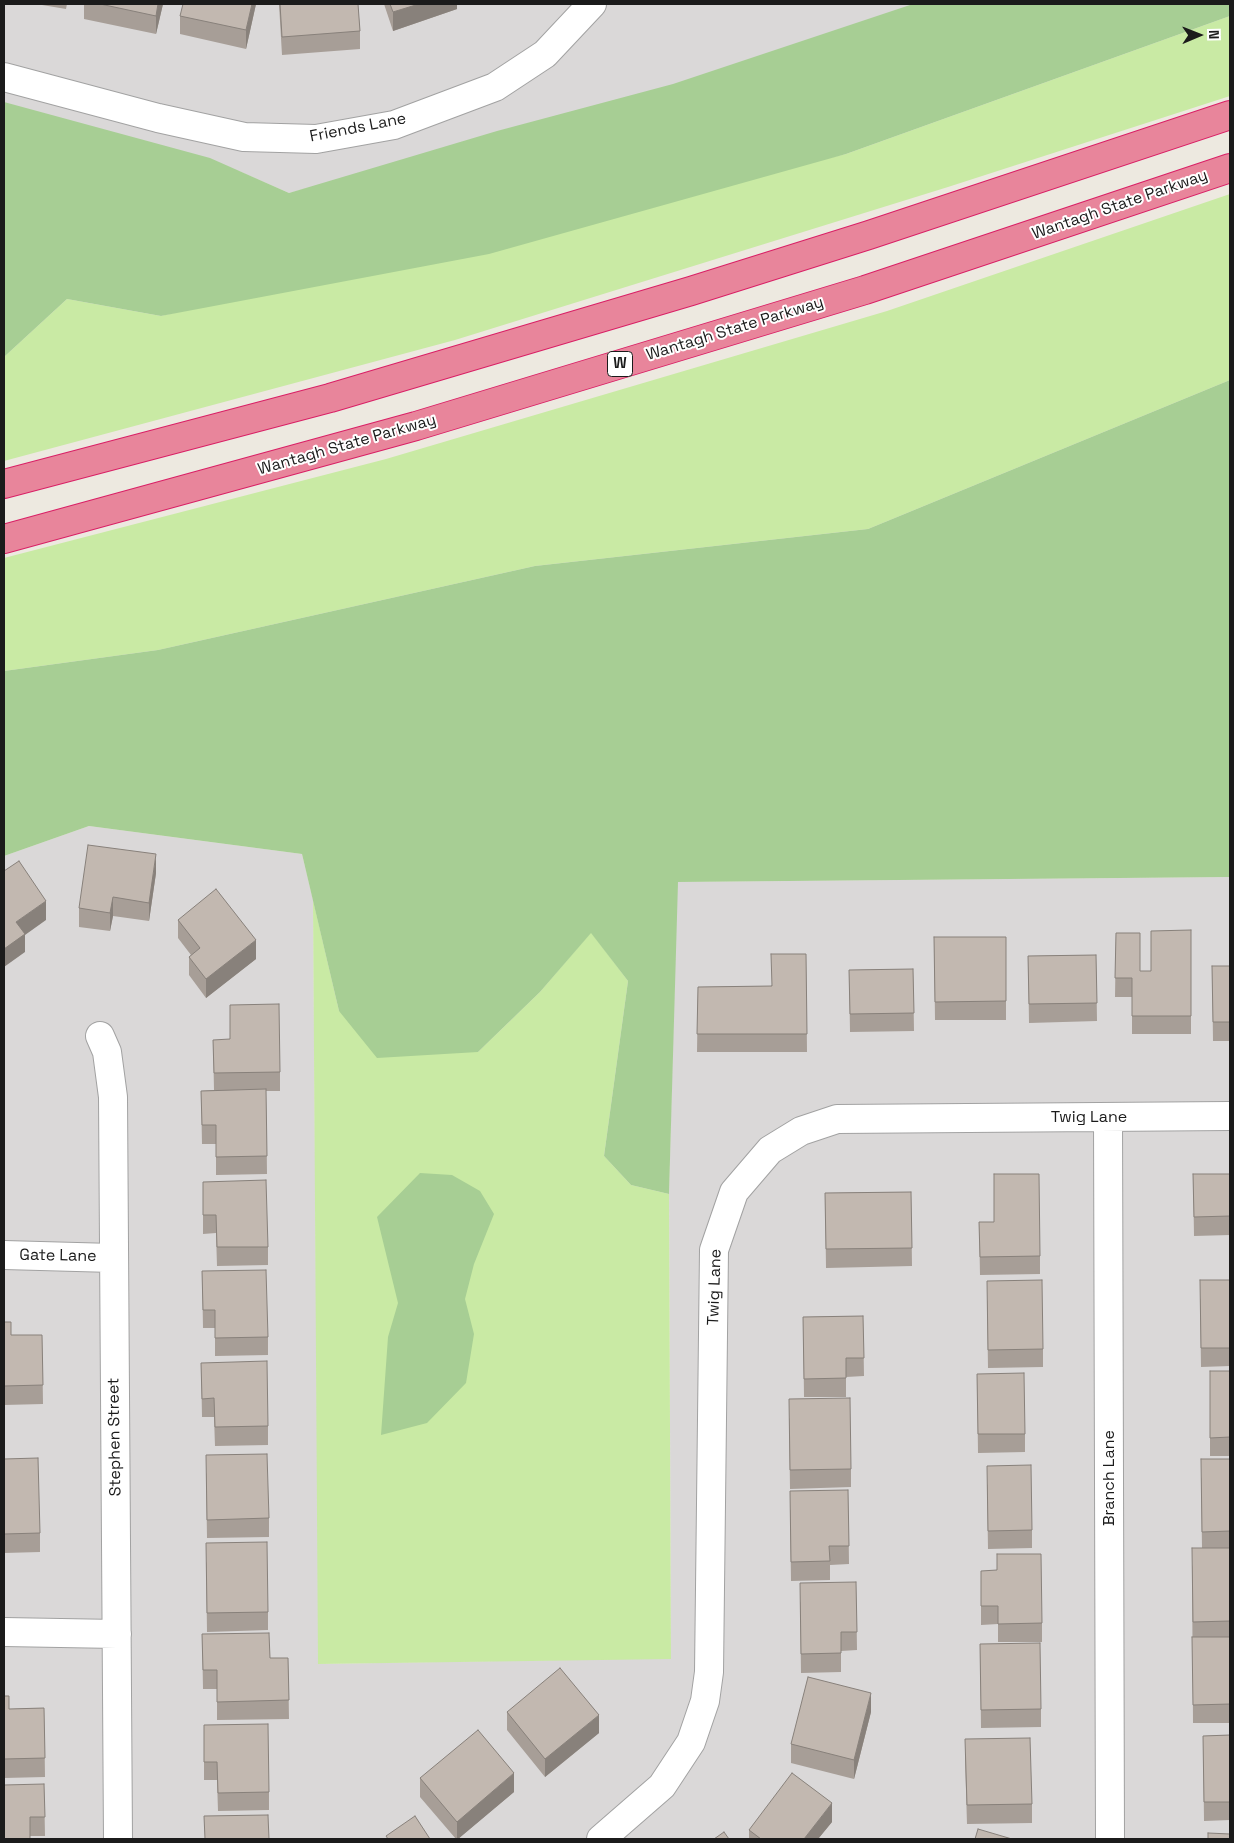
<!DOCTYPE html>
<style>
body{margin:0}
#map{position:relative;width:1234px;height:1843px;overflow:hidden;background:#ede9e0;font-family:"Space Grotesk",sans-serif}
canvas{display:block}
.frame{position:absolute;inset:0;border:5px solid #1b1b1b;pointer-events:none}
.north{position:absolute;left:1174px;top:10px;width:50px;height:50px;-webkit-text-stroke:4px #fff;paint-order:stroke;rotate:89deg;font-size:14px;font-weight:700;line-height:20px;text-align:center;color:#1b1b1b}
.north::after{content:'';display:block;margin:auto;width:18px;height:22px;background:#1b1b1b;clip-path:polygon(50% 0,100% 100%,50% 72%,0 100%)}
</style>
<div id="map">
<canvas width="1234" height="1843"></canvas>
<div class="frame"></div>
<div class="north">N</div>
</div>
<script>
const ctx = document.querySelector('canvas').getContext('2d');
ctx.lineJoin = 'round';
function paint(path, color) {
  ctx.fillStyle = color;
  ctx.fill(path, 'evenodd');
}
function shape(rows) {
  const path = new Path2D();
  for (const r of rows) {
    path.moveTo(r[0], r[1]);
    for (let i = 2; i < r.length; i += 2) path.lineTo(r[i], r[i + 1]);
  }
  return path;
}
function stroke(path, color, width, dash) {
  ctx.strokeStyle = color;
  ctx.lineWidth = width;
  ctx.lineCap = dash ? 'butt' : 'round';
  ctx.setLineDash(dash || []);
  ctx.stroke(path);
}
function write(font, color, halo, rows, align = 'center') {
  ctx.font = font + ' "Space Grotesk",sans-serif';
  ctx.lineWidth = 4;
  ctx.setLineDash([]);
  ctx.textBaseline = 'middle';
  ctx.strokeStyle = halo;
  ctx.fillStyle = color;
  for (const [text, x, y, turn = 0] of rows) {
    ctx.save();
    ctx.translate(x, y);
    ctx.rotate((+turn || 0) * Math.PI / 180);
    ctx.textAlign = isNaN(turn) ? turn : align;
    if (halo) ctx.strokeText(text, 0, 0);
    ctx.fillText(text, 0, 0);
    ctx.restore();
  }
}
paint(shape([
 [4,4,951,4,494,140,289,193,241,172,4,104],
 [89,826,302,854,313,900,319,1664,671,1658,669,1194,677,882,1230,877,1230,1839,4,1839,4,856]
]), '#dad8d8');
paint(shape([
 [1230,16,1230,96,948,187,455,340,4,461,4,357,67,299,161,316,846,154],
 [1230,194,1230,380,868,529,535,566,158,650,4,671,4,558,386,459,887,311],
 [313,900,339,1011,478,1052,540,992,591,932,628,981,604,1156,631,1185,669,1194,671,1659,318,1664]
]), '#c9eaa4');
paint(shape([
 [913,4,1230,4,1230,16,846,154,489,254,161,316,67,299,4,357,4,102,210,158,289,193,497,131,673,84],
 [1230,380,1230,877,678,882,669,1194,631,1185,604,1156,628,981,591,933,540,992,478,1052,377,1058,339,1011,302,854,89,826,4,856,4,671,158,650,535,566,868,529],
 [420,1173,452,1175,480,1191,494,1214,474,1264,465,1299,474,1334,466,1383,427,1423,381,1435,388,1337,398,1303,377,1217]
]), '#a7ce94');
const minor = shape([
 [4,77,158,118,244,137,316,139,394,125,495,87,545,54,592,4],
 [100,1036,107,1052,113,1097,118,1839],
 [1108,1118,1110,1839],
 [4,1255,113,1258],
 [4,1632,117,1634],
 [601,1839,662,1786,691,1742,705,1701,709,1672,714,1250,734,1192,770,1150,801,1131,837,1119,1230,1116]
]);
const motorway = shape([
 [4,484,330,398,691,291,869,235,1230,115],
 [4,539,416,426,865,290,1230,168]
]);
stroke(minor, '#a2a2a2', 30);
stroke(motorway, '#d91f65', 30);
stroke(minor, '#fff', 28);
stroke(motorway, '#e8859b', 28);
paint(shape([
 [36,4,67,4,66,9],
 [84,4,163,4,156,34,84,19],
 [256,4,246,49,180,34,180,16],
 [279,4,358,4,360,31,360,49,282,55],
 [384,4,457,4,457,9,393,31],
 [156,873,149,921,113,916,110,931,79,927,79,908],
 [178,920,256,959,206,998,189,975,189,957,191,955,178,938],
 [1191,930,1191,1034,1132,1034,1132,997,1115,997,1116,933,1140,971,1151,971],
 [934,937,1006,937,1006,1020,935,1020],
 [806,954,807,1052,697,1052,698,987,771,986],
 [1096,955,1097,1021,1029,1023,1028,956],
 [1212,966,1230,966,1230,1041,1213,1041],
 [913,969,914,1031,850,1032,849,970],
 [213,1040,280,1072,280,1091,266,1091,267,1174,216,1175,216,1144,202,1144,201,1091,214,1090],
 [1193,1174,1230,1174,1230,1235,1194,1236],
 [203,1182,268,1247,268,1265,217,1266,216,1233,203,1234],
 [911,1192,912,1266,826,1268,825,1193],
 [979,1222,1040,1256,1040,1274,980,1275],
 [202,1271,268,1337,268,1355,215,1356,215,1328,203,1328],
 [1230,1280,1230,1366,1201,1367,1200,1299],
 [987,1300,1043,1349,1043,1367,988,1368],
 [863,1316,864,1376,846,1377,846,1397,804,1397,803,1317],
 [4,1322,11,1335,42,1335,43,1404,4,1405],
 [201,1363,268,1426,268,1445,215,1446,214,1417,202,1417],
 [1210,1371,1230,1371,1230,1456,1210,1456],
 [977,1374,1025,1434,1025,1452,978,1453],
 [789,1418,851,1469,851,1487,790,1489],
 [4,1459,40,1533,40,1552,4,1553],
 [1230,1459,1230,1723,1193,1723,1192,1567,1202,1548,1201,1478],
 [206,1473,269,1518,269,1537,207,1538],
 [987,1484,1032,1530,1032,1548,988,1549],
 [848,1490,849,1564,830,1565,830,1580,791,1581,790,1510],
 [206,1562,268,1612,268,1630,207,1632],
 [981,1571,1042,1623,1042,1642,998,1642,998,1624,981,1625],
 [856,1582,857,1650,841,1651,841,1672,801,1673,800,1602],
 [202,1634,270,1658,288,1658,289,1719,217,1720,217,1689,203,1689],
 [980,1644,1041,1709,1041,1727,981,1728],
 [4,1696,9,1709,44,1708,45,1777,4,1778],
 [507,1712,599,1733,545,1777,507,1730],
 [871,1712,854,1779,791,1763,791,1744],
 [204,1725,269,1792,269,1810,218,1811,217,1780,204,1780],
 [1230,1735,1230,1820,1204,1821,1203,1736],
 [965,1757,1032,1804,1032,1823,967,1824],
 [420,1778,514,1792,458,1839,456,1839,420,1797],
 [44,1784,45,1836,30,1836,4,1839],
 [832,1822,818,1839,749,1839,749,1830]
]), '#a79e97');
paint(shape([
 [158,4,163,4,156,34,156,16],
 [252,4,256,4,246,49,246,30],
 [419,4,457,4,457,9,393,31,393,12],
 [156,854,156,873,149,921,149,903],
 [113,897,113,916,110,931,110,913],
 [46,901,46,920,25,935,25,952,4,967,4,949,16,922],
 [256,940,256,959,206,998,206,979],
 [871,1693,871,1712,854,1779,854,1760],
 [599,1715,599,1733,545,1777,545,1759],
 [514,1773,514,1792,458,1839,457,1839,457,1822],
 [832,1803,832,1822,818,1839,804,1839]
]), '#88817b');
const building = shape([
 [100,4,158,4,156,16,100,4],
 [183,4,252,4,246,30,180,16,183,4],
 [280,4,358,4,360,31,282,37,280,4],
 [390,4,419,4,393,12,390,4],
 [88,845,156,854,149,903,113,897,110,913,79,908,88,845],
 [19,861,46,901,16,922,25,934,4,949,4,871,19,861],
 [216,889,256,940,206,979,189,957,200,948,178,920,216,889],
 [1191,930,1191,1016,1132,1016,1132,978,1115,978,1116,933,1140,933,1140,971,1151,971,1151,931,1191,930],
 [934,937,1006,937,1006,1001,935,1002,934,937],
 [771,954,806,954,807,1034,697,1034,698,987,772,986,771,954],
 [1096,955,1097,1003,1029,1004,1028,956,1096,955],
 [1212,966,1230,966,1230,1022,1213,1022,1212,966],
 [913,969,914,1013,850,1014,849,970,913,969],
 [279,1004,280,1072,214,1073,213,1040,230,1039,230,1005,279,1004],
 [266,1089,267,1156,216,1157,216,1125,202,1125,201,1091,266,1089],
 [994,1174,1039,1174,1040,1256,980,1257,979,1222,994,1222,994,1174],
 [1193,1174,1230,1174,1230,1216,1194,1217,1193,1174],
 [266,1180,268,1247,217,1247,216,1215,203,1215,203,1182,266,1180],
 [911,1192,912,1248,826,1249,825,1193,911,1192],
 [266,1270,268,1337,215,1338,215,1310,203,1310,202,1271,266,1270],
 [1042,1280,1043,1349,988,1350,987,1281,1042,1280],
 [1200,1280,1230,1280,1230,1348,1201,1348,1200,1280],
 [863,1316,864,1358,846,1358,846,1378,804,1379,803,1317,863,1316],
 [4,1322,11,1322,11,1335,42,1335,43,1385,4,1386,4,1322],
 [267,1361,268,1426,215,1427,214,1398,202,1399,201,1363,267,1361],
 [1210,1371,1230,1371,1230,1437,1210,1438,1210,1371],
 [1024,1373,1025,1434,978,1434,977,1374,1024,1373],
 [850,1398,851,1469,790,1470,789,1399,850,1398],
 [267,1454,269,1518,207,1520,206,1455,267,1454],
 [38,1458,40,1533,4,1534,4,1459,38,1458],
 [1201,1459,1230,1459,1230,1531,1202,1532,1201,1459],
 [1031,1465,1032,1530,988,1531,987,1466,1031,1465],
 [848,1490,849,1546,829,1546,830,1561,791,1562,790,1491,848,1490],
 [267,1542,268,1612,207,1613,206,1543,267,1542],
 [1192,1548,1230,1548,1230,1621,1193,1622,1192,1548],
 [997,1554,1041,1554,1042,1623,998,1624,998,1606,981,1606,981,1571,997,1570,997,1554],
 [856,1582,857,1632,841,1632,841,1653,801,1654,800,1583,856,1582],
 [269,1633,270,1658,288,1658,289,1700,217,1702,217,1670,203,1670,202,1634,269,1633],
 [1192,1637,1230,1637,1230,1704,1193,1705,1192,1637],
 [1040,1643,1041,1709,981,1710,980,1644,1040,1643],
 [560,1668,599,1715,545,1759,507,1712,560,1668],
 [808,1677,871,1693,854,1760,791,1744,808,1677],
 [4,1696,9,1696,9,1709,44,1708,45,1758,4,1759,4,1696],
 [268,1724,269,1792,218,1793,217,1762,204,1762,204,1725,268,1724],
 [478,1730,514,1773,457,1822,420,1778,478,1730],
 [1230,1735,1230,1802,1204,1802,1203,1736,1230,1735],
 [1030,1738,1032,1804,967,1805,965,1739,1030,1738],
 [792,1773,832,1803,804,1839,761,1839,749,1830,792,1773],
 [44,1784,45,1817,30,1817,30,1839,4,1839,4,1785,44,1784],
 [268,1815,269,1839,205,1839,204,1816,268,1815],
 [415,1816,430,1839,388,1839,386,1836,415,1816],
 [978,1829,1012,1839,975,1839,978,1829],
 [724,1832,729,1839,714,1839,724,1832],
 [1208,1833,1230,1834,1230,1839,1208,1839,1208,1833]
]);
paint(building, '#c2b8b0');
stroke(building, '#88817b', 1);
for (const [x, y, w] of [
 [620,364,25]
]) {
  const box = new Path2D();
  box.roundRect(x - w / 2, y - 12.5, w, 25, 4);
  ctx.fillStyle = '#fff';
  ctx.fill(box);
  stroke(box, '#1b1b1b', 1);
}
write('bold 15px', '#1b1b1b', null, [
 ["W",620,364]
]);
write('16px', '#1b1b1b', '#fff', [
 ["Friends Lane",358,128,-11],
 ["Wantagh State Parkway",1120,205,-19],
 ["Wantagh State Parkway",735,329,-17],
 ["Wantagh State Parkway",347,445,-16],
 ["Twig Lane",1089,1118],
 ["Gate Lane",58,1256,1],
 ["Twig Lane",715,1287,-88],
 ["Stephen Street",115,1437,-91],
 ["Branch Lane",1110,1478,-90]
]);
</script>
